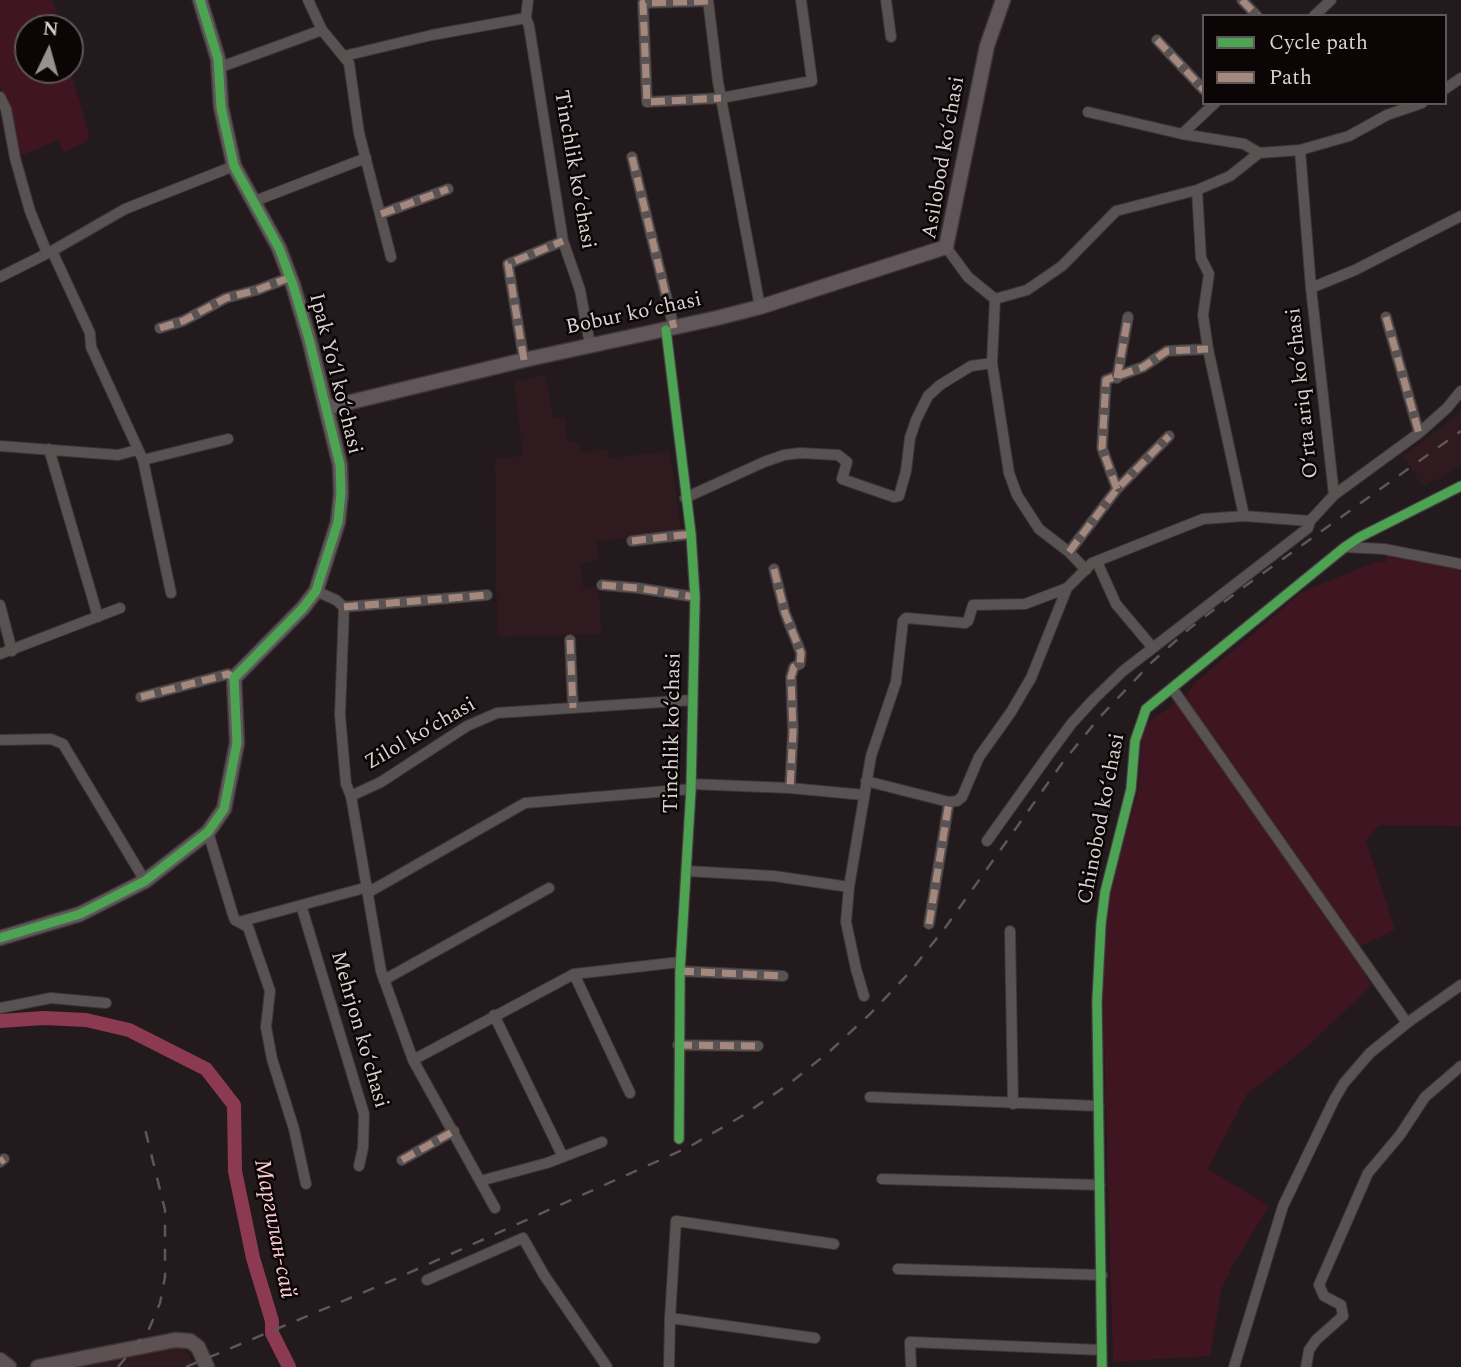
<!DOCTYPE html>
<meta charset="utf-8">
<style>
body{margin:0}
#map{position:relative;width:1461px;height:1367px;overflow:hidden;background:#221a1c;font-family:Spectral,serif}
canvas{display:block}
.legend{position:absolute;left:1202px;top:14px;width:245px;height:91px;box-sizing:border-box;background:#0b0506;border:2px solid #5e5658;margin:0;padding:9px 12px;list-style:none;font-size:21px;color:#dbd0d2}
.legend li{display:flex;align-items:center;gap:14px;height:35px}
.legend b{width:35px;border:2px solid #5e5658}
.north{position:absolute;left:14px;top:14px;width:70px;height:70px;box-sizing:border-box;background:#0b0506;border:2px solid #5e5658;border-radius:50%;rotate:5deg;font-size:19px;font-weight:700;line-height:28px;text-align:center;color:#dbd0d2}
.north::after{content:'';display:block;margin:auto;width:24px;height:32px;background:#9a9092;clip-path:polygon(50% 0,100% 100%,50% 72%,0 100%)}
</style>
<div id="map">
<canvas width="1461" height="1367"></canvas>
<ul class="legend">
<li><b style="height:9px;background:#4ca352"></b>Cycle path</li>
<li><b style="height:9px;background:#a5887d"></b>Path</li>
</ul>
<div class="north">N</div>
</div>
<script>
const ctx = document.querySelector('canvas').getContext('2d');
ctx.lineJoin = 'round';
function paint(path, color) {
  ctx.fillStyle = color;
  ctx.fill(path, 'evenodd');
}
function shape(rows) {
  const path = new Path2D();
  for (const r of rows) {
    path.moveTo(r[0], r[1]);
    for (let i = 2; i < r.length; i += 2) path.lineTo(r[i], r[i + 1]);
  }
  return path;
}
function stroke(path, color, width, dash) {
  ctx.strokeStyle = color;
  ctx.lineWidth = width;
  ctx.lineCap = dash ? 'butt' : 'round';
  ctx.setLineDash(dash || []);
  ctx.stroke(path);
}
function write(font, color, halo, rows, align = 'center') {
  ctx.font = font + ' Spectral,serif';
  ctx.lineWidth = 5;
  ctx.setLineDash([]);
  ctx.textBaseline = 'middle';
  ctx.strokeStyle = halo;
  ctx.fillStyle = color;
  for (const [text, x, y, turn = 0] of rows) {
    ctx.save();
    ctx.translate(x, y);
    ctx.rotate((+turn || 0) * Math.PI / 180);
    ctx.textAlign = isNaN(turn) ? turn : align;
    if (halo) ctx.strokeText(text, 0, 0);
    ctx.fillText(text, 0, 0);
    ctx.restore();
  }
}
paint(shape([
 [545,374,554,418,565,417,566,442,580,442,582,453,607,449,609,458,670,451,681,531,597,542,599,560,580,563,583,588,598,587,602,634,497,637,495,458,523,456,514,382],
 [1461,412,1461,466,1423,487,1403,456],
 [182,1347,189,1354,195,1367,81,1367,110,1358,155,1349]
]), '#2f1b1f');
paint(shape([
 [0,0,52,0,62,28,28,28,28,70,70,70,89,134,87,141,64,153,58,140,20,156,12,114,0,87],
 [1386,554,1459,568,1461,574,1461,826,1379,825,1366,841,1395,930,1354,949,1371,986,1300,1053,1247,1094,1208,1169,1269,1206,1231,1268,1221,1291,1210,1356,1113,1362,1102,963,1109,896,1138,791,1143,726,1187,695,1195,683,1302,592,1377,561,1385,563]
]), '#3f1521');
stroke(shape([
 [0,1021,44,1018,86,1020,129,1030,206,1069,234,1105,235,1171,253,1258,272,1321,272,1333,289,1367]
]), '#8b3a51', 14);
const street = shape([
 [308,0,322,30,349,63,359,133,391,257],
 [528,0,526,18,529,26,563,241,580,290,590,345],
 [708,0,718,82,760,307],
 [886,0,891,37],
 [1242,0,1257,16],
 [708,1,643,3,647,102,721,98,812,81,801,0],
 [1314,16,1331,0],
 [1157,40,1204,90],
 [344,56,432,35,526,18],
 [218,68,322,30],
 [1445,89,1461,78],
 [0,97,6,109,15,158,30,211,47,253],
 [1088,112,1182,134,1244,144,1259,153],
 [1182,134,1215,103],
 [1300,150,1311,288],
 [632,157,674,328],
 [1197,190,1201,258,1209,274,1203,315,1208,349,1244,516],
 [255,201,366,158],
 [381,214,448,189],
 [946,247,968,277,995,299,992,363,1009,473,1017,495,1039,529,1069,552,1086,570],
 [52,251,90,333,91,347,143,460,171,593],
 [0,277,52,251,125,209,234,166],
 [995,299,1027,290,1062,266,1116,211,1197,190,1230,176,1259,153,1300,150,1349,136,1387,115,1422,103],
 [1386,317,1419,433],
 [160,328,183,321,226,298,257,290,291,277],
 [666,330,691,534,695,597,691,789,680,971,679,1139],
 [524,360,508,264,563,241],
 [1117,378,1128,317],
 [0,446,118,455,137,450],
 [49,449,98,617],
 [143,460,228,439],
 [1117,489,1102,448,1106,380,1143,367,1167,351,1208,349],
 [1334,495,1311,288,1355,270,1461,216],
 [685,498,764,462,784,455,800,453,838,455,847,462,842,479,894,497,899,496,906,471,910,438,916,420,928,396,940,385,971,366,992,363],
 [632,541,691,534],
 [1345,547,1384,549,1461,564],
 [1069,552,1117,489,1169,436],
 [1097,562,1116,604,1153,648],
 [774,569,785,613,801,653,800,664,794,667,791,677,793,731,790,788],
 [602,585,638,588,695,597],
 [316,591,336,600,344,607,340,715,346,784,351,796],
 [0,605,12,651],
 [344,607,487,595],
 [570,640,573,708],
 [0,654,120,608],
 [1172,688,1407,1023],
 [141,697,228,674,234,678],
 [0,740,51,739,63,744,145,881],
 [866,781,949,802,957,801,962,797,979,757,1011,712,1031,678,1067,588],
 [691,784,790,788,864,795],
 [208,832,233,915,235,920,248,927,270,991,266,1027,272,1059,294,1129,306,1184],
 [987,841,1049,754,1072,723,1094,699,1123,671,1308,528,1310,521],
 [687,871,774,876,849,887],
 [369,892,525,803,691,789],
 [301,905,364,1114,363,1148,359,1166],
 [239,922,368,887],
 [929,924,949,802],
 [1010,931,1013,1104],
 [680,971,783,976],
 [574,974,630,1093],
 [384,980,549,888],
 [864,996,856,969,846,922,849,887,871,756,896,682,903,621,906,618,965,623,968,621,973,605,1025,604,1067,588,1092,563,1203,519,1244,516,1310,521,1334,495,1419,433,1447,408,1461,391],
 [0,1008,51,998,106,1003],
 [494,1015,563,1157],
 [678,1045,758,1046],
 [413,1060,574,974,680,962],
 [870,1097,1099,1106],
 [402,1160,454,1131],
 [0,1162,4,1159],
 [882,1179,1100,1185],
 [480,1181,547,1163,602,1142],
 [495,1208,413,1060,381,971,351,796,381,782,467,726,497,713,692,700],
 [898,1269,1102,1275],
 [427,1280,523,1238,544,1275,607,1367],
 [670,1318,815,1338],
 [669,1367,670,1318,676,1221,834,1244],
 [911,1367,910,1342,1101,1350],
 [1102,1367,1097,1001,1101,924,1105,892,1131,789,1135,741,1146,709,1345,547,1360,537,1461,486],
 [1234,1367,1283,1206,1334,1100,1344,1083,1370,1053,1407,1023,1461,985],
 [1306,1367,1309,1350,1316,1340,1343,1316,1341,1305,1324,1296,1319,1285,1368,1173,1400,1135,1425,1097,1461,1066]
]);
const secondary = shape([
 [326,408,524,360,717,318,760,307,946,247,987,46,1003,0],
 [0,938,80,914,145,881,208,832,224,809,237,743,234,678,303,608,316,591,338,522,341,493,340,465,309,339,293,285,279,248,234,166,221,107,218,59,200,0]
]);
const primary = shape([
 [0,1360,9,1367],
 [38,1367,175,1340,190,1341,198,1347,207,1367]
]);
stroke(street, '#3d3638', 12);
stroke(secondary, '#3d3638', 17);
stroke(primary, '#3d3638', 17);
stroke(street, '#585253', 10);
stroke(secondary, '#615659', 14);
stroke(primary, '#5e5154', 14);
stroke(shape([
 [118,1367,149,1329,160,1303,165,1277,165,1210,145,1129],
 [186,1367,393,1280,689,1147,742,1116,789,1084,830,1051,870,1014,909,973,945,928,1063,762,1099,718,1152,662,1190,628,1241,589,1461,431]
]), '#5e5658', 2.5, [12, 12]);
stroke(shape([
 [1242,0,1257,16],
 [708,1,643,3,647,102,721,98],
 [1157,40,1204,90],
 [632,157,674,328],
 [381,214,448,189],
 [1386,317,1419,433],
 [160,328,183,321,226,298,257,290,291,277],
 [524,360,508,264,563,241],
 [1117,378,1128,317],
 [1117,489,1102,448,1106,380,1143,367,1167,351,1208,349],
 [632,541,691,534],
 [1069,552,1117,489,1169,436],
 [774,569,785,613,801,653,800,664,794,667,791,677,793,731,790,788],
 [602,585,638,588,695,597],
 [344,607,487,595],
 [570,640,573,708],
 [141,697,228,674,234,678],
 [929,924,949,802],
 [680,971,783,976],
 [678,1045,758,1046],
 [402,1160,454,1131],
 [0,1162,4,1159]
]), '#a5887d', 7, [14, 7]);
stroke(shape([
 [666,330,691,534,695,597,691,789,680,971,679,1139],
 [0,938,80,914,145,881,208,832,224,809,237,743,234,678,303,608,316,591,338,522,341,493,340,465,309,339,293,285,279,248,234,166,221,107,218,59,200,0],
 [1102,1367,1097,1001,1101,924,1105,892,1131,789,1135,741,1146,709,1345,547,1360,537,1461,486]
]), '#4ca352', 9);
write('21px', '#dbd0d2', '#0b0506', [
 ["Asilobod koʻchasi",945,158,-80],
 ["Tinchlik koʻchasi",573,170,80],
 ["Bobur koʻchasi",634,315,-12],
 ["Ipak Yoʻl koʻchasi",334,374,76],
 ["Oʻrta ariq koʻchasi",1304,393,-96],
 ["Tinchlik koʻchasi",674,733,-89],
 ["Zilol ko‘chasi",421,735,-30],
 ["Chinobod koʻchasi",1103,819,-79],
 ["Mehrjon koʻchasi",358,1030,74]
]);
write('italic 23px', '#fecad5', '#0b0506', [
 ["Маргилан-сай",273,1229,79]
]);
</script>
